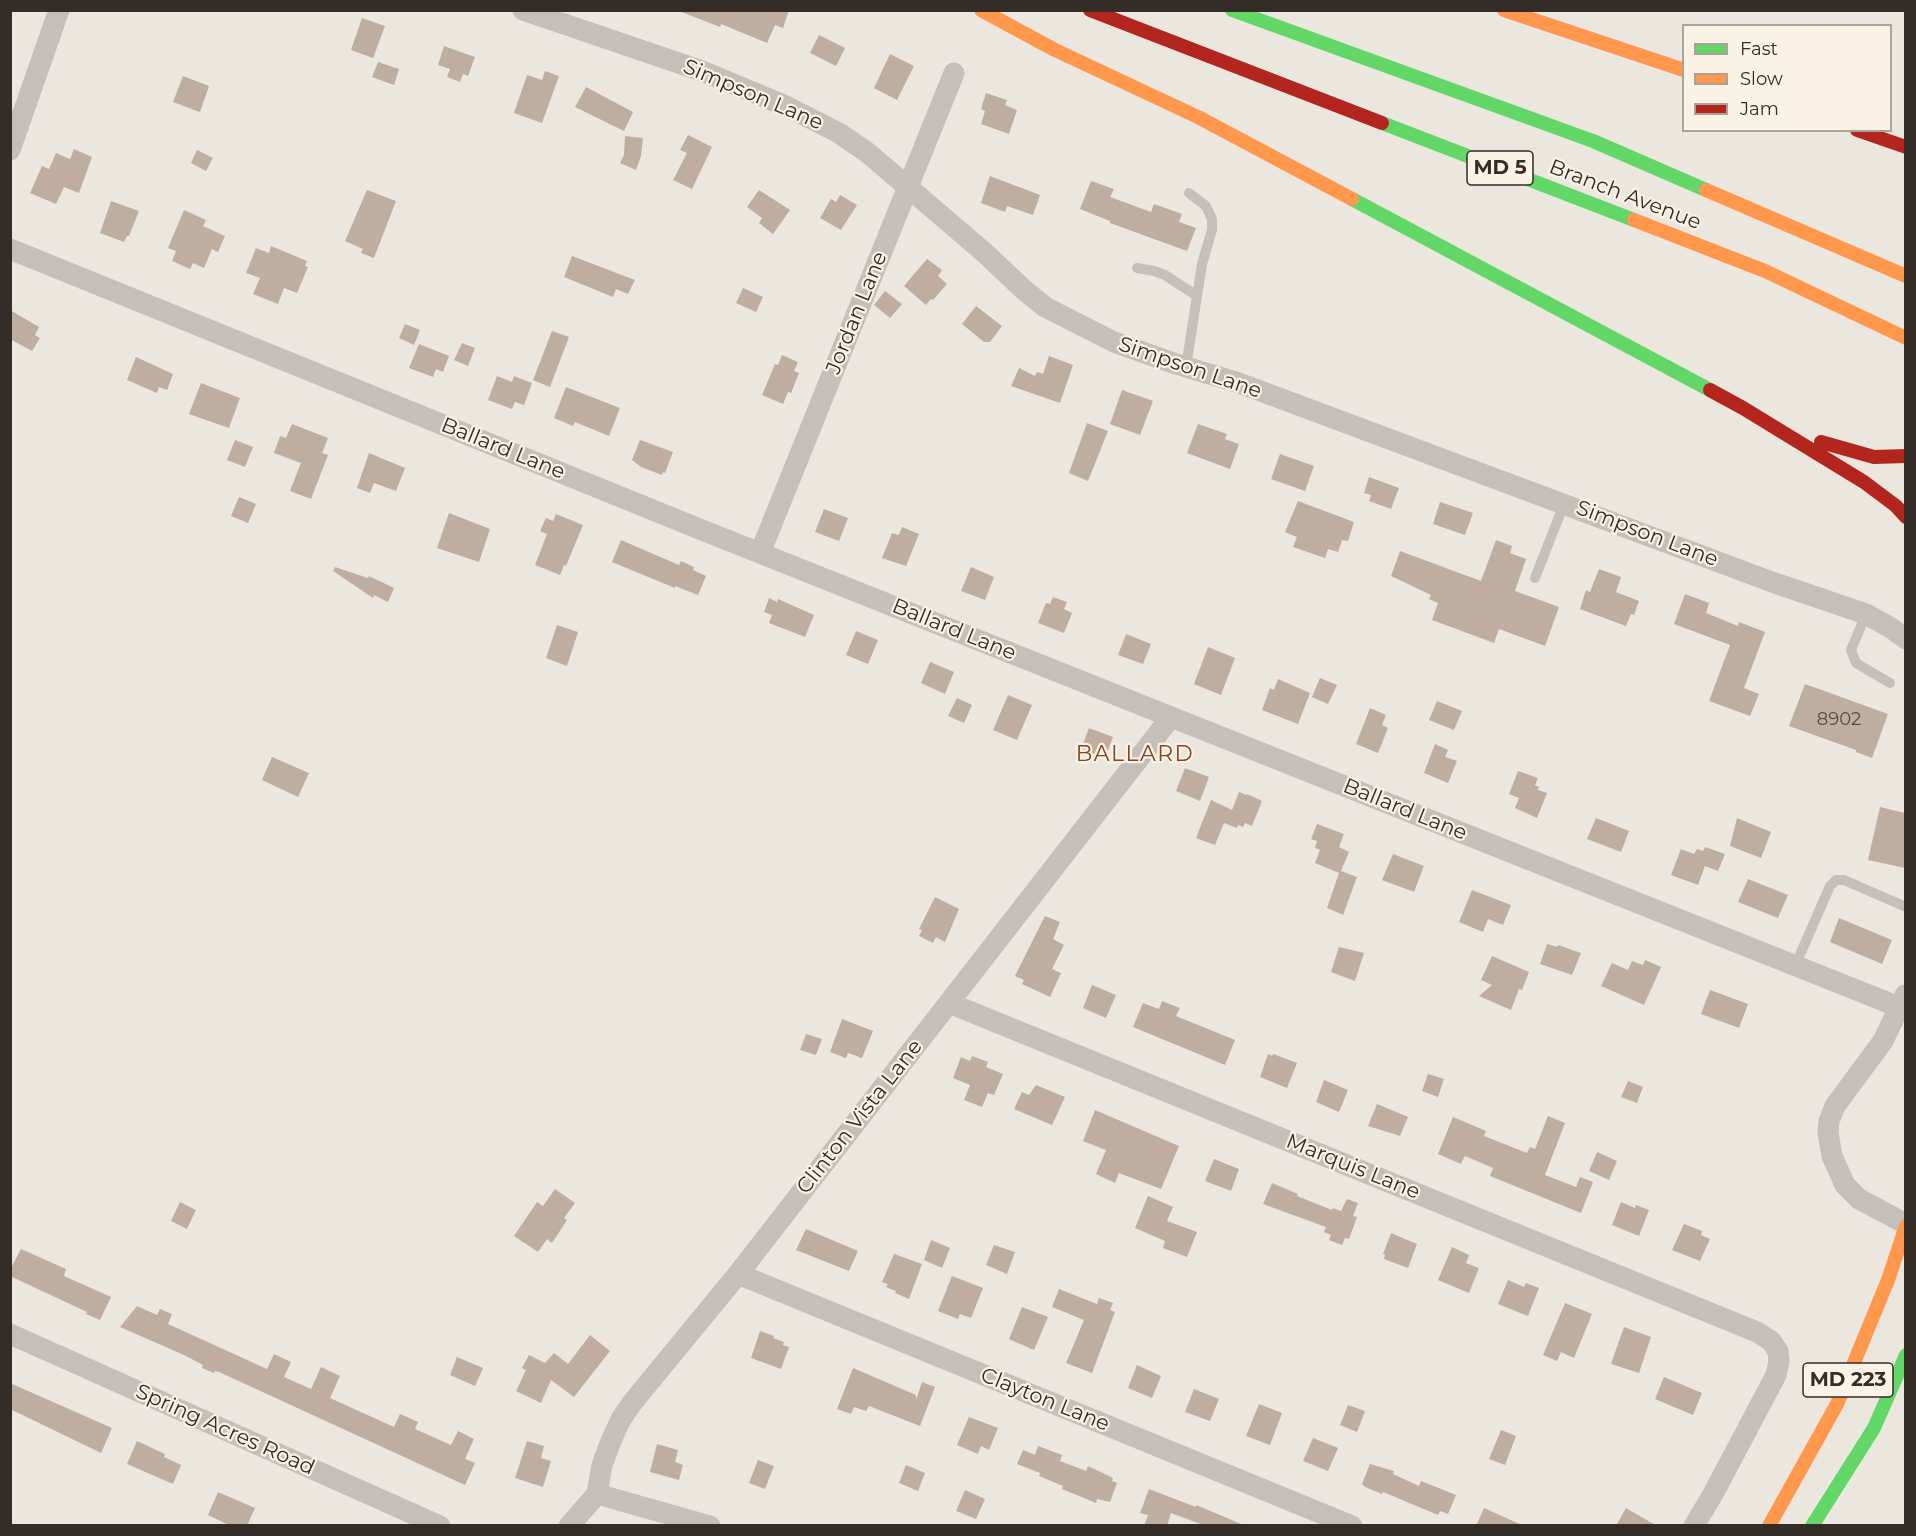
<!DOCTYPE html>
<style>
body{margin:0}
#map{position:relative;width:1916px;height:1536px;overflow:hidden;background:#ebe7df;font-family:Montserrat,sans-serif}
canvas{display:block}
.frame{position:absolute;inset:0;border:12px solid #342c26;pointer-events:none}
.legend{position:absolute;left:1682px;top:24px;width:210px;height:108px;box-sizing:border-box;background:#f9f2e5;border:2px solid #aaa399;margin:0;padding:8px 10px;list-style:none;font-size:18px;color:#342c26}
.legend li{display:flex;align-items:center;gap:12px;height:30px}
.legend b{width:30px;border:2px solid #aaa399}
</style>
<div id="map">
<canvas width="1916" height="1536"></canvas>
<div class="frame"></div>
<ul class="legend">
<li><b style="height:8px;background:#63d668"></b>Fast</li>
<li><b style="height:8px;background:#ff974d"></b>Slow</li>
<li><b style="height:8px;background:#b3261e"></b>Jam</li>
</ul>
</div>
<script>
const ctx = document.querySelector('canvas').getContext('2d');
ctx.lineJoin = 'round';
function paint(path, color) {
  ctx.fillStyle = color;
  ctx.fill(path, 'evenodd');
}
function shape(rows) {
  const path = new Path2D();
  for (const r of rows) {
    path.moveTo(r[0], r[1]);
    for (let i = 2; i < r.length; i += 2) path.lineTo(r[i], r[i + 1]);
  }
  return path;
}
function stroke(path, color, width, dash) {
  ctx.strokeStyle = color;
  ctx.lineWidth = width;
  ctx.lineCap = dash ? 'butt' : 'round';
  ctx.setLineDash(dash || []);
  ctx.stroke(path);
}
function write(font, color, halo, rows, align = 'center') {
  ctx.font = font + ' Montserrat,sans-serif';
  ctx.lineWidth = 4.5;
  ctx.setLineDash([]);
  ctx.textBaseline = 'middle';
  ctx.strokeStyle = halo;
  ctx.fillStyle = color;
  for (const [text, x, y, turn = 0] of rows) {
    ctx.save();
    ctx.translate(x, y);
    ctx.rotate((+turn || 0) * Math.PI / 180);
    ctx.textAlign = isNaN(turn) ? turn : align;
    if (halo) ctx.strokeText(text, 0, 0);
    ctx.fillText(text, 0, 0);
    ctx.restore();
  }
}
paint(shape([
 [789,10,783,28,775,25,767,43,721,24,720,27,679,11],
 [362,18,385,26,373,58,351,50],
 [819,35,845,48,836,66,810,53],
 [444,46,475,57,468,76,463,74,460,82,447,77,450,69,438,65],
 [890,54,914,66,897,100,874,88],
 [378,62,399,69,394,85,372,77],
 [545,71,559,76,542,123,514,113,527,75,542,80],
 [183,76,209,86,200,112,173,102],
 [586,87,633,112,624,131,575,107],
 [986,93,1007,100,1005,105,1017,110,1009,134,981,124,985,111,981,109],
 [688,135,712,147,692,189,673,180,687,153,680,150],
 [625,136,643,138,641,156,636,170,620,163,624,155],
 [74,149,92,157,79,193,64,187,56,204,30,193,42,166,49,169,56,153,70,159],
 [197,150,213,158,206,171,191,163],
 [990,176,1040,195,1033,215,1007,206,1005,212,981,203],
 [1091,181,1114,189,1110,197,1151,212,1154,204,1182,214,1179,222,1196,228,1187,251,1110,223,1110,221,1080,209],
 [367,190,396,201,374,258,361,253,363,249,345,241],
 [759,190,790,210,773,234,759,223,762,218,747,207],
 [840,195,857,205,841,230,820,218,831,199,836,202],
 [111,201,139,211,129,236,127,236,124,242,100,233],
 [184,210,206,220,203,226,225,236,218,252,212,249,204,268,193,263,190,269,172,261,176,251,168,248],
 [271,246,307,261,305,266,308,267,297,293,284,288,278,304,253,294,260,278,246,273,256,248,269,253],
 [572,256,635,280,628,294,616,289,613,297,564,277],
 [927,259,942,270,938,276,947,284,933,300,931,299,926,305,904,286],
 [743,288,763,297,756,312,736,303],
 [885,291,902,304,890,318,874,305],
 [976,306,1002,326,990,342,984,342,962,324],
 [10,310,39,327,35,335,40,338,32,351,10,339],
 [405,324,420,330,414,345,399,338],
 [552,331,569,337,550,387,533,380],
 [462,343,475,348,468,366,454,360],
 [419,344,449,356,443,372,436,369,433,377,409,368],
 [782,355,798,362,794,371,799,373,791,393,788,392,783,404,762,395,775,364,778,365],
 [1049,356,1073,365,1060,403,1011,386,1019,368,1035,376,1037,372,1043,374],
 [136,357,173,374,167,390,159,387,157,393,127,380],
 [497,376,512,382,514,376,532,383,524,405,515,402,512,409,488,400],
 [201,383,240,398,229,428,189,414],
 [566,387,620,408,609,436,575,422,573,426,554,418],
 [1122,390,1153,401,1140,435,1110,424],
 [1087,423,1108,431,1088,481,1069,473],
 [292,424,328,438,322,453,328,455,311,499,290,491,301,463,274,453,280,436,286,438],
 [1198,424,1227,434,1225,439,1239,444,1230,469,1187,453],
 [235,440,253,447,245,467,227,460],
 [640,440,673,452,665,473,663,472,662,475,641,467,632,460],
 [369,453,405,468,396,491,374,483,370,493,357,488],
 [1280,454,1314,466,1305,491,1271,479],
 [1369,477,1399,488,1391,509,1369,501,1371,495,1364,493],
 [239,497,256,504,248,523,231,516],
 [1298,501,1354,522,1348,541,1342,540,1338,552,1328,549,1325,558,1293,547,1297,537,1285,532],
 [1440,502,1473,513,1465,535,1433,524],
 [824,509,848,518,839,541,815,532],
 [449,513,490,529,479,562,437,548],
 [556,514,583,525,566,566,564,565,560,575,535,565,547,534,540,531,546,518,553,521],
 [902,527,919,534,906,566,882,558,892,533,899,535],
 [621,540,679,565,681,561,694,567,693,570,706,576,698,595,675,586,675,588,612,562],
 [1496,540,1512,546,1510,553,1526,559,1515,591,1559,607,1545,646,1499,629,1494,643,1432,620,1438,603,1429,599,1431,595,1391,576,1400,551,1481,581],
 [335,567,368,578,369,576,394,588,388,602,374,595,373,598,333,571],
 [971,567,994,577,985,600,961,591],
 [1599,569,1621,577,1616,592,1639,601,1634,615,1631,614,1626,626,1580,609,1586,590,1590,592],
 [1685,594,1709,603,1706,613,1738,626,1739,622,1765,632,1744,688,1759,694,1750,716,1709,701,1730,645,1674,624],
 [1053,597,1067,602,1064,609,1072,613,1064,633,1038,623,1046,603,1050,604],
 [769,598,777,602,778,599,814,615,805,637,769,623,772,615,764,612],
 [557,625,578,632,567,666,546,658],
 [856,631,878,640,868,664,846,655],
 [1126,634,1151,644,1143,664,1118,655],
 [1208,647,1235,658,1221,695,1194,684],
 [930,662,954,672,945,694,921,683],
 [1320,678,1337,685,1328,704,1312,697],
 [1278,679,1310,693,1298,724,1262,710,1270,688,1274,690],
 [1805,684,1888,714,1872,758,1856,752,1856,750,1789,726],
 [1008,695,1032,705,1017,740,993,730],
 [957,698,972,705,964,723,948,716],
 [1437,701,1462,711,1454,730,1429,720],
 [1370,708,1386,715,1382,725,1388,728,1378,753,1356,744],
 [1089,728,1113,737,1105,758,1081,749],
 [1435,744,1448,750,1445,757,1457,761,1448,783,1424,773],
 [272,757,309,773,298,797,262,780],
 [1185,768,1209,777,1200,801,1176,791],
 [1518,771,1538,778,1535,785,1539,787,1538,790,1547,793,1537,818,1515,808,1519,798,1509,794],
 [1239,792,1246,795,1247,794,1262,801,1252,826,1245,823,1243,827,1238,825,1237,828,1224,823,1215,845,1196,838,1211,800,1232,810],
 [1880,807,1905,813,1905,868,1868,860],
 [1596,818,1629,831,1621,852,1587,839],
 [1737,818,1771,832,1761,858,1730,846],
 [1317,824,1344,834,1339,847,1349,852,1341,871,1357,877,1343,915,1327,908,1339,873,1315,863,1320,850,1315,848,1317,841,1311,839],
 [1705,847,1725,854,1718,871,1705,866,1698,885,1671,875,1681,849,1694,854,1697,849,1703,851],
 [1393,854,1424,866,1414,892,1382,880],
 [1748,879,1788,895,1778,918,1738,902],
 [1472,890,1511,905,1503,925,1488,919,1483,932,1459,922],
 [935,897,959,909,945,942,936,937,933,943,919,936,922,930,919,929],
 [1045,916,1060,922,1053,939,1064,945,1052,969,1061,973,1050,997,1022,984,1024,980,1015,976],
 [1839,918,1892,940,1882,964,1830,942],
 [1547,944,1557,947,1558,945,1581,953,1572,975,1540,964],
 [1339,947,1364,953,1355,981,1331,972],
 [1492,956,1529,972,1522,990,1519,989,1511,1010,1479,996,1492,985,1481,980],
 [1645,960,1661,967,1644,1005,1601,986,1612,963,1628,970,1632,961,1643,965],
 [1092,985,1116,995,1106,1018,1083,1008],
 [1710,990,1748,1004,1739,1028,1701,1014],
 [1162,1001,1180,1008,1176,1016,1235,1040,1225,1065,1133,1027,1143,1003,1159,1009],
 [842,1019,873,1031,862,1058,848,1053,846,1058,830,1052],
 [806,1034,822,1039,816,1055,800,1050],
 [1268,1054,1272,1056,1273,1054,1297,1063,1287,1088,1260,1077],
 [972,1056,988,1062,986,1067,1003,1074,994,1095,988,1093,982,1107,964,1100,970,1085,953,1078,961,1057,970,1061],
 [1428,1074,1444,1079,1438,1097,1422,1091],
 [1324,1080,1348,1090,1339,1112,1316,1102],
 [1628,1081,1643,1087,1637,1103,1621,1097],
 [1036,1085,1065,1097,1052,1125,1014,1109,1022,1092,1029,1095],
 [1377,1104,1408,1117,1400,1136,1368,1126],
 [1095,1110,1179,1146,1161,1189,1119,1173,1115,1183,1096,1174,1106,1150,1083,1141],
 [1548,1116,1565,1123,1545,1175,1576,1187,1580,1177,1593,1182,1581,1213,1490,1176,1493,1168,1465,1156,1461,1164,1438,1154,1453,1117,1486,1131,1484,1136,1527,1153,1530,1147,1535,1149],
 [1597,1152,1617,1161,1609,1180,1589,1171],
 [1214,1159,1239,1169,1231,1191,1205,1181],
 [1272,1183,1298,1194,1297,1196,1332,1210,1333,1208,1341,1211,1347,1199,1358,1203,1353,1216,1357,1217,1349,1239,1345,1238,1342,1245,1329,1240,1331,1235,1324,1232,1326,1227,1263,1204],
 [555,1189,575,1203,564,1218,567,1220,552,1243,547,1239,538,1252,514,1236,537,1202,543,1206],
 [1148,1196,1173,1207,1167,1221,1197,1232,1187,1257,1163,1248,1165,1241,1135,1228],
 [180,1202,196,1210,187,1229,171,1221],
 [1621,1202,1635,1208,1636,1205,1649,1210,1639,1236,1612,1225],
 [1684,1224,1702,1231,1701,1235,1710,1239,1700,1261,1672,1250],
 [806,1229,858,1251,849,1271,796,1250],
 [1391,1233,1417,1244,1408,1268,1384,1259,1385,1255,1383,1254],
 [931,1240,950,1248,942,1268,924,1260],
 [994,1245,1015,1252,1007,1274,986,1265],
 [1452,1247,1469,1255,1466,1263,1479,1268,1469,1293,1438,1280],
 [21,1249,66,1269,64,1276,111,1297,100,1320,86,1314,87,1312,10,1276,10,1270],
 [894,1254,922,1264,909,1299,895,1293,896,1291,886,1287,888,1284,882,1282],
 [952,1276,983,1288,971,1318,960,1314,958,1319,938,1311],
 [1508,1280,1524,1287,1526,1283,1539,1288,1528,1316,1498,1304],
 [1059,1289,1097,1304,1099,1298,1113,1303,1110,1310,1115,1312,1092,1373,1066,1363,1084,1320,1052,1307],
 [1565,1303,1592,1314,1574,1358,1561,1352,1557,1361,1543,1355],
 [137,1306,157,1315,160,1309,172,1314,168,1324,267,1369,274,1354,291,1362,284,1377,311,1389,321,1367,340,1376,330,1398,394,1427,400,1414,418,1422,415,1429,451,1445,458,1431,474,1439,465,1459,475,1463,465,1485,219,1372,215,1371,214,1373,202,1368,203,1365,184,1355,120,1327],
 [1022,1307,1048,1317,1034,1350,1009,1339],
 [1624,1327,1651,1337,1639,1373,1611,1364],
 [760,1331,774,1336,773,1338,784,1342,783,1345,789,1347,781,1369,751,1358],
 [590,1335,610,1351,574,1397,551,1380,541,1403,516,1391,526,1370,522,1368,529,1355,545,1363,554,1353,568,1364],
 [457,1357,483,1368,475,1386,450,1375],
 [1137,1365,1161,1376,1152,1398,1128,1388],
 [853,1368,916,1395,916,1400,922,1382,935,1387,920,1426,869,1406,866,1411,854,1407,851,1414,837,1409],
 [1664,1377,1702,1393,1693,1415,1655,1399],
 [10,1383,112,1428,101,1453,10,1409],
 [1194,1389,1219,1399,1210,1421,1185,1412],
 [1259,1404,1282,1413,1270,1445,1246,1436],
 [1348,1405,1365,1411,1357,1432,1340,1425],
 [969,1417,998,1428,989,1450,981,1446,978,1454,957,1445],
 [1501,1430,1516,1436,1505,1465,1489,1459],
 [1313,1438,1338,1448,1328,1471,1303,1461],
 [137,1441,165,1454,164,1457,181,1465,173,1484,127,1464],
 [527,1441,544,1446,541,1458,551,1461,543,1487,515,1478],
 [657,1444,678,1450,675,1462,683,1465,679,1480,650,1472],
 [1038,1446,1062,1455,1060,1461,1086,1471,1088,1466,1113,1478,1112,1481,1117,1483,1110,1502,1097,1499,1096,1503,1062,1489,1063,1486,1039,1476,1040,1473,1017,1464,1023,1450,1035,1455],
 [758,1460,774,1466,765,1489,749,1483],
 [1370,1464,1394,1471,1393,1474,1419,1486,1421,1481,1456,1495,1448,1514,1440,1511,1438,1515,1383,1492,1382,1494,1365,1487,1362,1484],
 [906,1465,925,1473,918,1491,899,1483],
 [1149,1489,1196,1507,1196,1505,1246,1526,1206,1526,1171,1513,1167,1526,1144,1526,1148,1515,1140,1513],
 [965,1490,985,1499,976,1519,956,1511],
 [218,1492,255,1508,247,1526,231,1526,208,1515],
 [1484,1508,1524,1526,1476,1526],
 [1626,1508,1657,1526,1616,1526]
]), '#bfada0');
stroke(shape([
 [1137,268,1154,271,1165,275,1197,296],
 [1186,367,1202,264,1212,230,1212,219,1206,206,1189,193],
 [1535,578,1564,504],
 [1866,614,1851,650,1856,663,1890,683],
 [1795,966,1830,886,1836,880,1844,880,1906,907]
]), '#c4bfb8', 10);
stroke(shape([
 [523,10,702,71,786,106,839,133,868,153,986,254,1023,289,1045,307,1114,342,1173,363,1239,383,1772,582,1866,614,1891,628,1906,639],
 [10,150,59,10],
 [10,249,702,530,1899,1007],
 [760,553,954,73],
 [1905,995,1883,1041,1835,1106,1829,1121,1828,1133,1832,1156,1845,1185,1859,1199,1906,1224],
 [949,1003,1757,1332,1771,1341,1778,1351,1779,1361,1776,1375,1713,1494,1694,1526],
 [738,1274,1352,1526],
 [10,1334,440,1526],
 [597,1494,710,1526],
 [569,1526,597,1494,602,1465,611,1441,621,1419,632,1403,738,1274,1171,717]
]), '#c4bfb8', 21);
stroke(shape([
 [1232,10,1593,141,1706,190],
 [1382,123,1634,220],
 [1352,199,1710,390],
 [1812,1526,1874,1428,1906,1355]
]), '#63d668', 14);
stroke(shape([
 [981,10,1055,50,1198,117,1352,199],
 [1504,10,1684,70],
 [1706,190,1906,276],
 [1634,220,1765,271,1906,338],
 [1769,1526,1837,1404,1888,1280,1906,1226]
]), '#ff974d', 14);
stroke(shape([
 [1090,10,1382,123],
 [1857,130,1906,147],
 [1710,390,1743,408,1864,482,1896,506,1906,517],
 [1821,442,1874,457,1906,456]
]), '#b3261e', 14);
write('18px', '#574c44', null, [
 ["8902",1839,720]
]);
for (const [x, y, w] of [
 [1500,168,66],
 [1848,1380,90]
]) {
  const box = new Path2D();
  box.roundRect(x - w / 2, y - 17, w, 34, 4.5);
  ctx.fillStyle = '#f9f2e5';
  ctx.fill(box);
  stroke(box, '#342c26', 1.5);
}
write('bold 20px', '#342c26', null, [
 ["MD 5",1500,168],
 ["MD 223",1848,1380]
]);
write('21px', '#342c26', '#f9f2e5', [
 ["Simpson Lane",753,95,23],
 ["Branch Avenue",1625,195,21],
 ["Jordan Lane",857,313,-68],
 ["Simpson Lane",1190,368,19],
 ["Ballard Lane",503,449,22],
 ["Simpson Lane",1647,534,21],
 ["Ballard Lane",954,630,22],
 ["Ballard Lane",1405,810,22],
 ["Clinton Vista Lane",860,1117,-52],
 ["Marquis Lane",1353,1167,22],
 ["Clayton Lane",1045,1400,22],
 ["Spring Acres Road",225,1430,24]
]);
ctx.letterSpacing = '1.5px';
write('22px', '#824420', '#f9f2e5', [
 ["BALLARD",1135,755]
]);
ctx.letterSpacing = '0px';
</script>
